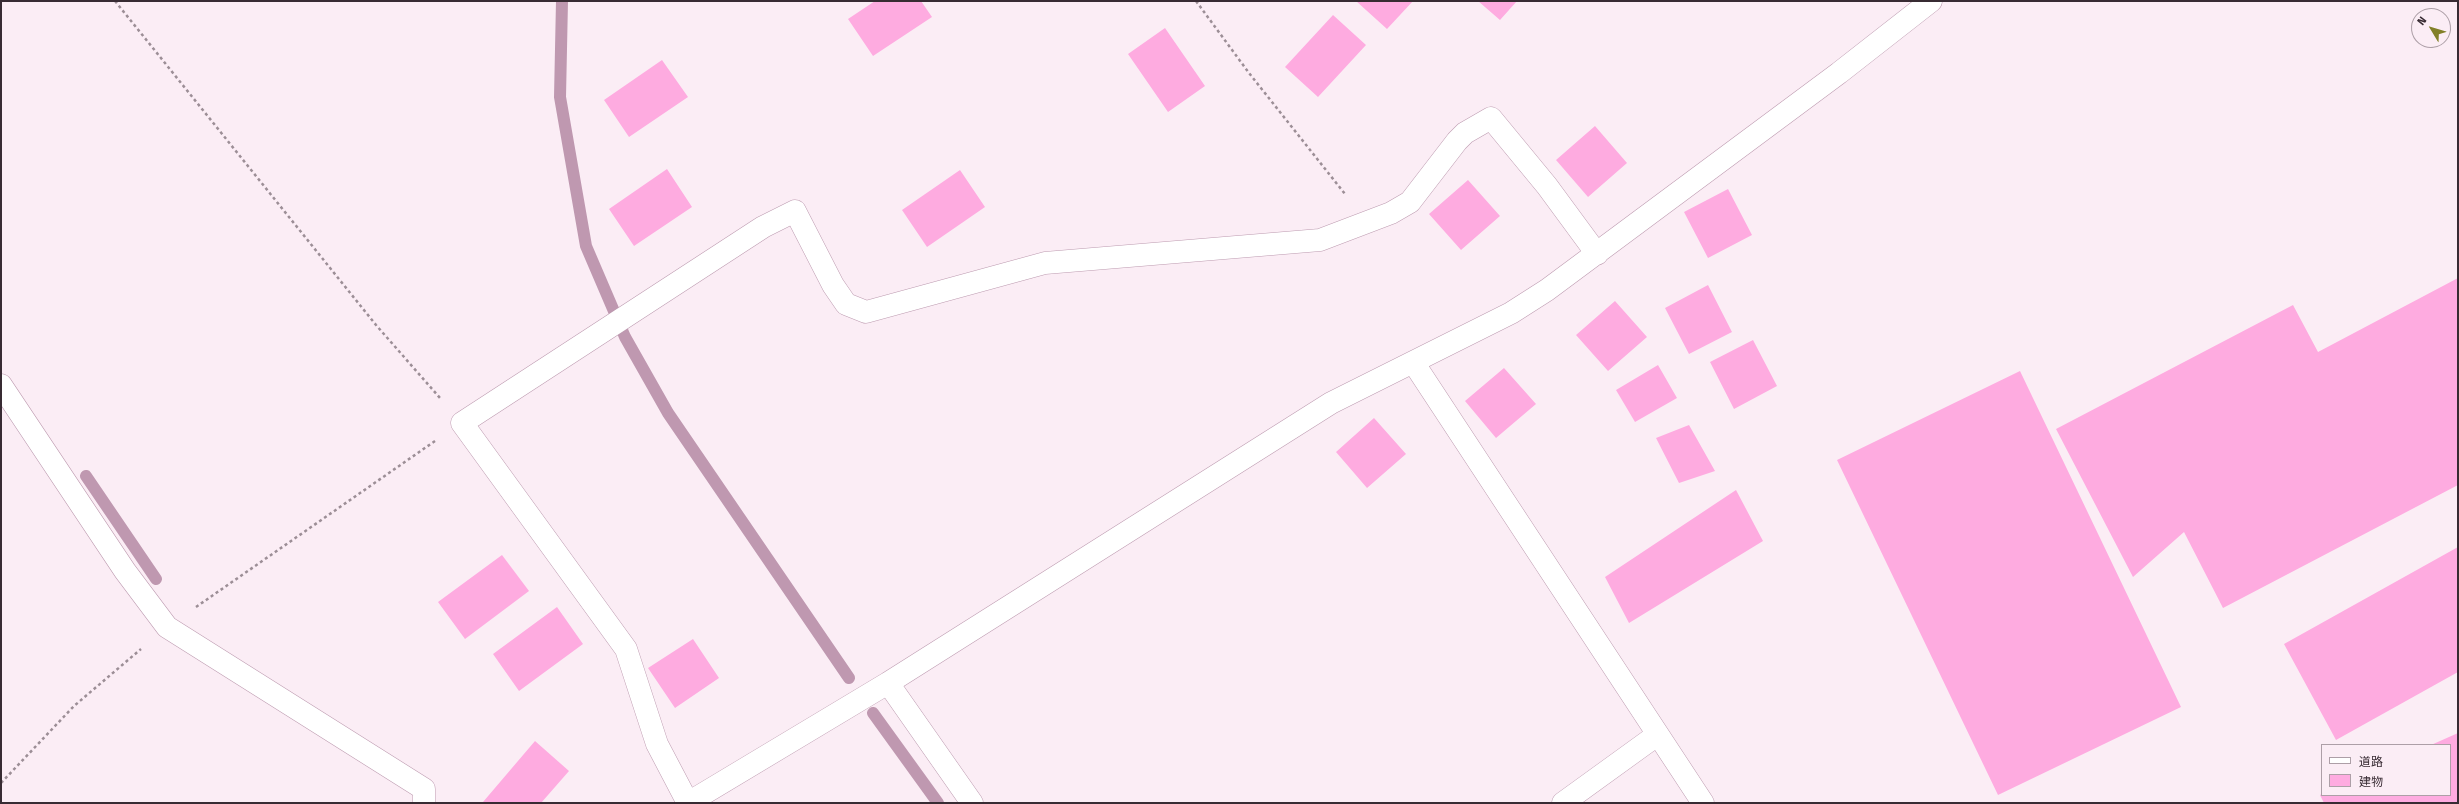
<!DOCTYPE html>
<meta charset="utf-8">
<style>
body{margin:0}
#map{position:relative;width:2459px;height:804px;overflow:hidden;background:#fbedf5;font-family:"Fira Sans","Noto Sans JP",sans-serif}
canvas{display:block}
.frame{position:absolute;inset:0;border:2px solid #382b33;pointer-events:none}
.legend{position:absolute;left:2321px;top:744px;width:130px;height:52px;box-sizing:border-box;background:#fbedf5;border:1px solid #ad9fa7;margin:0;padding:5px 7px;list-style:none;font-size:12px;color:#382b33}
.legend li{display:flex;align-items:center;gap:8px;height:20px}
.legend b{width:20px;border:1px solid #ad9fa7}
.north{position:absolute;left:2411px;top:8px;width:40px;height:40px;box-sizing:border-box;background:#fbedf5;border:1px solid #ad9fa7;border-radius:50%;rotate:308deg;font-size:11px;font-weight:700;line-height:16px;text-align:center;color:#382b33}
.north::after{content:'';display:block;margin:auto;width:14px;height:18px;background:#828028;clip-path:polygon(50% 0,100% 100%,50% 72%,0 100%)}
</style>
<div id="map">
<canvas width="2459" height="804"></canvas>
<div class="frame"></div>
<ul class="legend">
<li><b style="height:5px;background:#fff"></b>道路</li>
<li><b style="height:11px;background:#feabe0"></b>建物</li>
</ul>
<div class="north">N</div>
</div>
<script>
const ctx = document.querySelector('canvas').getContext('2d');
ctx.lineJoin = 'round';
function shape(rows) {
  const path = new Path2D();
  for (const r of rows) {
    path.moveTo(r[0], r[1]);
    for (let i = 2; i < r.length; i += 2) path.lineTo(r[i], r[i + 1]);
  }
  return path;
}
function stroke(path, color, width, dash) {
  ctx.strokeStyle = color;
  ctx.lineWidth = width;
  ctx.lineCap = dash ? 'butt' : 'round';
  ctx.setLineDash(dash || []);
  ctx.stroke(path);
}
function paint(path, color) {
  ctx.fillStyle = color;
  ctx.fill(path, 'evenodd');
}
stroke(shape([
 [562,1,560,97,586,246,625,337,668,413,849,678],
 [86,476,156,579],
 [873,713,938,803]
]), '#bf98b0', 12);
paint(shape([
 [875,1,921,1,932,17,873,56,848,19],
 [1356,1,1413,1,1387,29],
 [1478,1,1517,1,1500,20],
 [1333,15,1366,45,1318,97,1285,67],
 [1165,28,1205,86,1168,112,1128,54],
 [662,60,688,97,629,137,604,100],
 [1595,126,1627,163,1588,197,1556,160],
 [667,169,692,207,634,246,609,209],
 [960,170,985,207,927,247,902,210],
 [1468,180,1500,216,1461,250,1429,214],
 [1728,189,1752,235,1708,258,1684,212],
 [2458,278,2458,485,2223,608,2184,532,2133,577,2056,429,2293,305,2318,352],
 [1708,285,1732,332,1689,354,1665,308],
 [1615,301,1647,337,1608,371,1576,335],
 [1753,340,1777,386,1734,409,1710,362],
 [1658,365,1677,398,1635,422,1616,390],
 [1504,368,1536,404,1496,438,1465,401],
 [2020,371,2181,707,1998,795,1837,460],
 [1374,418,1406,454,1367,488,1336,452],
 [1689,425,1715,471,1679,483,1656,438],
 [1736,490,1763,541,1629,623,1605,577],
 [2458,547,2458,672,2336,740,2284,644],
 [502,555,529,591,465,639,438,602],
 [557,607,583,644,519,691,493,654],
 [693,639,719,678,675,708,648,668],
 [2458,733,2458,803,2324,803,2320,795,2322,794,2450,795,2450,745,2431,745],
 [535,741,569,771,541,803,485,803,483,802]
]), '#feabe0');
const street = shape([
 [1413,362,1703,803],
 [1,385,125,571,167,627,424,789,424,803],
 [888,683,972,803],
 [688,803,657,744,626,649,462,423,763,227,795,211,833,285,846,304,866,312,1045,263,1320,240,1391,213,1410,202,1457,141,1465,133,1491,118,1547,186,1597,254],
 [688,803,888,683,1331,403,1511,313,1547,290,1839,73,1931,1],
 [1563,803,1657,735]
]);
stroke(street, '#bd9bb0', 23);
stroke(shape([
 [115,1,376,325,440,398],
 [1196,1,1249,73,1345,194],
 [196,607,435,441],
 [1,783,74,706,141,649]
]), '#9c8e96', 2.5, [3, 3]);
stroke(street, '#fff', 22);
</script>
